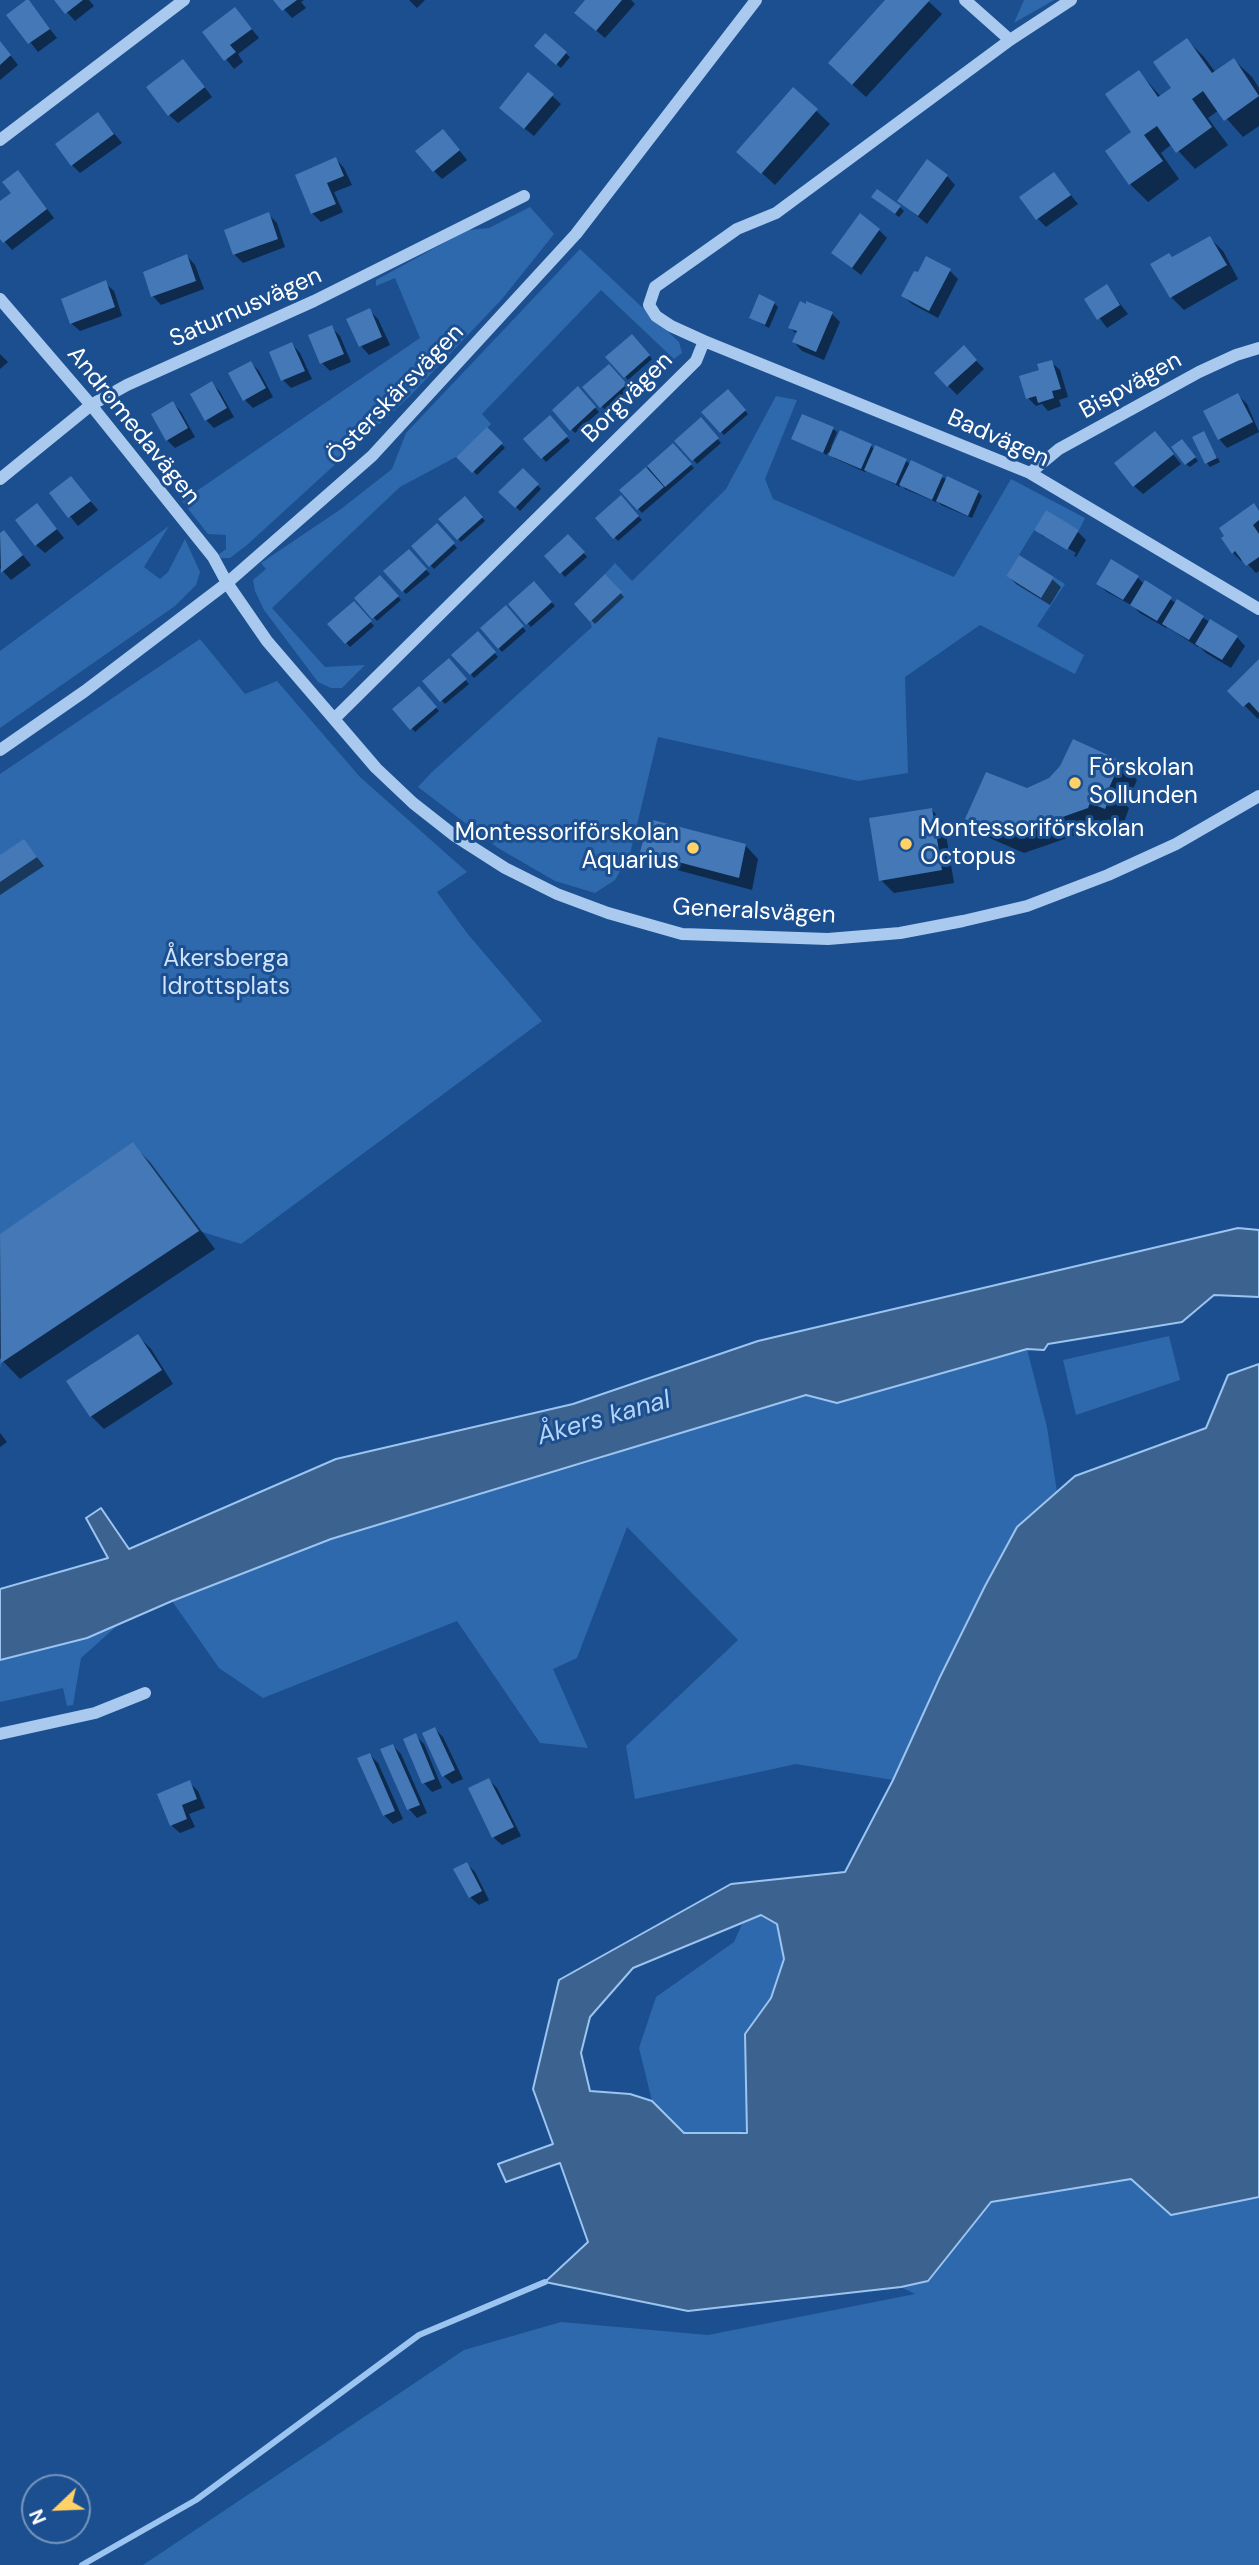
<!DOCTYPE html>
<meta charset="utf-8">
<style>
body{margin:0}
#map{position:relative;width:1259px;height:2565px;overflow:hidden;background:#1b4f8f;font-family:"DM Sans",sans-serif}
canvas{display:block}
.north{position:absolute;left:21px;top:2474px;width:70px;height:70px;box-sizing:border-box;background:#1b4f8f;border:2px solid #7695bc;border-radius:50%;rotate:247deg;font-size:19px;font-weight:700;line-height:28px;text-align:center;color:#fff}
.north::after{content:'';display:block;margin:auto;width:24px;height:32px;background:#ffd166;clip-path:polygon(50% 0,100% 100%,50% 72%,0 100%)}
</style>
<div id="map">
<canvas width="1259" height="2565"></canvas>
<div class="north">N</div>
</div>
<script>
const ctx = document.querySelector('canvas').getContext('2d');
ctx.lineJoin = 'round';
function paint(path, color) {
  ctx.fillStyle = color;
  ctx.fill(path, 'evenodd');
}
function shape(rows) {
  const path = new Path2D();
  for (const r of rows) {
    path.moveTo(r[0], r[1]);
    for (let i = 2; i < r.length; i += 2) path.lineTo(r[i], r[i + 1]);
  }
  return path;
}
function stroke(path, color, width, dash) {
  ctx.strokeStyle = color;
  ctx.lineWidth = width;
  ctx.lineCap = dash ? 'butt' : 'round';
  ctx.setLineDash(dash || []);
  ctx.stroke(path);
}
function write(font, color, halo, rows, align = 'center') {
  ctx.font = font + ' "DM Sans",sans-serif';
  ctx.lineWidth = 6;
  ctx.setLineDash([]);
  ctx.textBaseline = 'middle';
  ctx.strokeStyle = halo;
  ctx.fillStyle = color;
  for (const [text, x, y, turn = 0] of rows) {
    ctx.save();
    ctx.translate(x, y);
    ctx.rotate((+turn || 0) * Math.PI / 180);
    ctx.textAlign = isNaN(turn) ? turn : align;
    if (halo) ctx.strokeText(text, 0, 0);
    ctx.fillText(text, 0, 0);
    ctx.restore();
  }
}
paint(shape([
 [1024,0,1054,0,1014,23],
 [530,207,554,234,502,299,409,397,247,545,230,558,221,558,218,555,226,549,226,535,208,534,182,501,420,338,395,278,376,286,376,280,468,230,489,228],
 [580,249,679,342,682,353,674,359,601,290,482,414,491,424,456,457,400,487,272,608,325,667,365,665,342,688,331,688,318,682,264,610,255,591,253,580,266,569,261,563,341,509,392,469,406,433],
 [776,396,797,400,765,479,773,499,954,577,1011,479,1085,518,1079,530,1046,511,1006,576,1040,598,1054,577,1065,584,1037,626,1084,655,1075,674,980,625,905,677,908,773,858,781,658,737,630,854,615,880,595,893,555,881,498,848,418,787,432,772,592,627,590,622,621,593,605,574,615,563,632,581,726,489],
 [169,526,144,567,160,579,168,572,185,539,200,572,196,585,175,606,0,728,0,651],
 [200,639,245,694,277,681,360,777,467,872,437,892,467,933,542,1021,241,1244,199,1231,1,1363,0,1370,0,774],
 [1169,1336,1180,1380,1076,1415,1063,1360],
 [1027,1349,1047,1427,1057,1492,1017,1527,940,1677,893,1780,796,1764,635,1799,626,1746,738,1640,627,1527,577,1658,553,1669,588,1748,540,1743,457,1621,263,1698,219,1668,172,1601,331,1539,603,1458,647,1442,807,1395,837,1403],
 [118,1625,81,1658,73,1705,67,1706,63,1688,0,1702,0,1660,87,1638],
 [761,1915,785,1916,824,2116,735,2133,684,2133,652,2101,639,2048,656,1997,734,1942,742,1924],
 [1131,2179,1172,2215,1259,2197,1259,2565,143,2565,464,2350,561,2322,708,2335,915,2294,901,2287,928,2281,991,2202]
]), '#2e69ad');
const water = shape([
 [1238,1228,1259,1230,1259,1297,1214,1295,1182,1322,1048,1344,1044,1350,1027,1349,837,1403,806,1395,331,1539,172,1601,87,1638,0,1660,0,1589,108,1558,86,1518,101,1508,129,1549,336,1459,573,1404,758,1341,1238,1228],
 [1259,1364,1259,2197,1171,2215,1131,2179,991,2202,928,2281,901,2287,688,2311,545,2282,588,2242,560,2163,506,2182,498,2164,553,2144,533,2089,559,1980,731,1884,845,1872,893,1780,940,1677,985,1586,1017,1527,1075,1476,1206,1428,1228,1375,1259,1364],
 [761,1915,777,1924,784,1959,771,1998,745,2034,747,2133,684,2133,652,2101,630,2094,590,2091,581,2053,590,2017,633,1968,761,1915]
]);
paint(water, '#3c6290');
stroke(water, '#9cc4f0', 2);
paint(shape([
 [56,0,89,0,94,6,75,21],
 [276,0,304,0,301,2,306,8,292,18],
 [409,0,425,0,417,8],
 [588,0,631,0,635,4,605,38,585,21],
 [887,0,927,0,942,14,866,97,843,76],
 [28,1,57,38,38,52,9,15],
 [235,9,259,38,238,54,243,62,234,69,205,32],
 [545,36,570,57,561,68,540,50],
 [1187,40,1204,57,1216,73,1234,60,1252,77,1259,88,1259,126,1243,137,1219,110,1208,118,1228,145,1195,169,1172,144,1161,153,1179,179,1148,202,1130,184,1139,72,1161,97,1173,88],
 [0,42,18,65,0,80],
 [191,69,212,97,178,123,169,115],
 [529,75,561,104,534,136,509,116],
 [794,90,830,124,775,185,752,164],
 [98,114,122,143,80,173,72,165],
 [451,140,467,160,442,179,434,171],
 [336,159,344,168,352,185,334,192,343,212,321,222,312,213],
 [1054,174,1078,204,1046,227,1038,219],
 [947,176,955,185,927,224,899,201],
 [26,181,54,218,12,250,0,236,0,203],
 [877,201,900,207,904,211,899,217],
 [268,214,277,223,285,247,243,263,234,254],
 [879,230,887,238,861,275,833,253],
 [1210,238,1223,251,1238,279,1184,310,1171,297,1172,259],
 [187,256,195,265,204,289,161,305,153,296],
 [950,271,958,279,938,318,912,304,903,296],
 [105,283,114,291,122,316,80,331,71,323],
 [1107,287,1128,314,1107,328,1086,300],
 [774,303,778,307,769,328,751,318],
 [369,310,378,319,390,345,369,355,361,346],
 [832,314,840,322,824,360,802,351,794,342,797,334,790,328],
 [331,327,340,336,351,362,330,371,322,363],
 [632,336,652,359,628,380,608,357],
 [292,344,300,353,312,379,291,388,283,380],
 [964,348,984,369,957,395,936,373],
 [0,354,8,362,0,369],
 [1051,362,1060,370,1068,397,1059,400,1061,406,1048,411,1042,404,1036,406,1028,398,1041,371],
 [251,363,259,371,273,397,253,408,245,400],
 [608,366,629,389,605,410,585,387],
 [212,383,220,392,234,417,214,428,206,420],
 [578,389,599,412,575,433,554,410],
 [728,392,748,414,724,435,704,412],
 [1238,395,1247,404,1259,432,1227,448,1219,439],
 [173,403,181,412,195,437,175,448,167,440],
 [550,418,570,441,546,462,526,439],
 [701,420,721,443,697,464,677,441],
 [487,429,505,448,477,475,459,457],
 [833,429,837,432,831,447,833,448,871,446,875,450,876,447,906,461,911,465,978,492,982,496,972,518,941,505,937,500,936,502,905,489,901,484,900,487,866,469,865,472,834,458,828,452,827,455,793,438],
 [1203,433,1220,462,1210,467,1207,463],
 [1163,442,1181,464,1143,494,1134,486],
 [673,445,694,468,642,513,622,490],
 [1185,445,1198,461,1190,467,1186,464],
 [523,470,541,489,520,511,501,492],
 [71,478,98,510,78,526,51,493],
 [621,497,642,520,618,541,597,518],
 [465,498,485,521,461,542,441,519],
 [37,505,64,538,45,553,36,545],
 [1259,511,1259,571,1256,573,1243,559,1241,561,1233,553],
 [1047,513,1078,532,1086,540,1076,557,1074,556,1076,553,1044,534,1044,537,1036,530],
 [437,525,457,548,434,569,413,546],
 [4,532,31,565,11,580,0,568,0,535],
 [568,536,587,557,565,577,546,556],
 [409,551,430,574,406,594,386,572],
 [1008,576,1052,579,1061,587,1050,605,1016,584],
 [380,577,401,600,377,621,357,598],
 [605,577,624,597,595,624,576,604],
 [1137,577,1144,584,1176,603,1237,637,1245,646,1231,668,1206,653,1199,646,1198,647,1167,627,1166,628,1140,613,1133,606,1107,592,1098,584],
 [534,583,555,606,531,627,510,604],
 [354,603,374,626,350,647,330,624],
 [506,608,526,631,502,652,482,629],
 [478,634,498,657,474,678,454,655],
 [448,661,469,684,445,704,425,681],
 [1259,662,1259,717,1258,719,1230,691],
 [418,688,439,711,415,732,395,709],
 [1120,763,1137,780,1126,805,1129,808,1123,825,1108,819,1105,825,1024,853,985,836,967,819,1027,790],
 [931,809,944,823,954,883,894,893,881,880],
 [24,841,44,866,0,895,0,857],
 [745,845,758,859,752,890,655,864,642,851],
 [132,1144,150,1162,215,1249,20,1379,0,1358,0,1236],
 [138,1336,151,1349,173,1384,104,1429,91,1416],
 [0,1433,7,1442,0,1447],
 [435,1729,443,1737,463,1779,452,1784,444,1776],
 [416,1736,424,1744,442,1788,432,1792,424,1783],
 [393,1746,401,1754,427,1813,417,1818,409,1809],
 [370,1755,378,1763,403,1819,393,1824,384,1815],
 [489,1780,497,1788,521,1836,502,1845,493,1837],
 [189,1782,198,1791,205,1808,189,1814,195,1827,180,1833,171,1825],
 [467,1864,475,1872,489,1900,479,1905,470,1897]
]), '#0007');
stroke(shape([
 [82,2565,196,2500,419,2335,545,2282]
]), '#9cc4f0', 6);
paint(shape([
 [26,0,29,0,50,29,28,44,6,15],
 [54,0,83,0,65,14],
 [273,0,297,0,282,11],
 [585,0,622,0,596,31,574,13],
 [885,0,930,0,852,85,828,63],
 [235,7,252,29,230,45,236,52,224,61,202,32],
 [545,33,567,52,556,65,534,46],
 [1187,38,1212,73,1234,58,1259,96,1224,121,1203,91,1192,99,1212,127,1176,153,1157,126,1144,135,1163,161,1129,185,1105,151,1131,132,1105,94,1139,70,1158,97,1171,88,1153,62],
 [0,41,11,55,0,65],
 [183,59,205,87,168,116,146,87],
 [528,72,554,94,524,129,499,108],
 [793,87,818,109,761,174,736,152],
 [98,112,114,134,71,166,55,144],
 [443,129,460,150,433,172,415,151],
 [336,157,344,176,327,183,336,204,311,214,295,175],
 [927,159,948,175,918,216,897,201],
 [18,170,47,209,3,243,0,239,0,201,11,193,2,182],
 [1054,172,1071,195,1036,220,1019,197],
 [877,189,901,206,895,214,871,197],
 [269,212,278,239,233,255,224,230],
 [860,213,880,229,852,268,831,253],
 [1210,236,1227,265,1170,298,1150,264,1169,253,1172,257],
 [187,254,196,281,151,297,143,272],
 [926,256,951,269,929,311,901,296,914,271,918,272],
 [106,280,115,307,70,324,61,299],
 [1107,284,1120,305,1097,320,1084,299],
 [759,294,775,302,765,325,749,318],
 [800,301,806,304,806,301,833,312,816,352,792,342,797,331,788,328],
 [370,308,382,337,359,347,346,319],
 [332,325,344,354,320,364,308,335],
 [632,334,650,355,624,378,605,357],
 [292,342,305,371,281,381,269,352],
 [964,345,977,360,947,387,934,373],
 [1052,360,1061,389,1052,391,1054,398,1038,403,1036,396,1026,399,1019,376,1039,370,1037,364],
 [251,361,266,388,243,401,228,373],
 [609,364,627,384,600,408,582,387],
 [212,381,227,408,205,421,190,394],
 [578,386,596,407,570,431,552,410],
 [728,389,746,410,720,433,701,412],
 [1238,393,1253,422,1218,440,1203,411],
 [173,401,188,428,166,441,151,414],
 [802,414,834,427,823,453,791,439],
 [550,415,568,436,541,459,523,439],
 [701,417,719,438,692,461,674,441],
 [487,427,503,443,472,473,456,457],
 [840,430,872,444,861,469,828,455],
 [1155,431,1174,454,1133,487,1114,463],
 [1204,431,1217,458,1205,464,1192,437],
 [1182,439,1196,457,1185,465,1171,447],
 [673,443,692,464,665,487,647,466],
 [875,445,907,459,896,484,864,470],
 [911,460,943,475,932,500,899,485],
 [646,467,664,487,637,510,619,490],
 [523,468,539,484,515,508,498,492],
 [71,476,91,501,68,518,49,493],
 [947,476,979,491,968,516,936,501],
 [621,495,639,516,613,539,595,518],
 [465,496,483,517,457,540,438,519],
 [37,503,57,529,35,546,15,520],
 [1254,503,1259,511,1259,520,1253,525,1259,534,1259,557,1246,566,1235,551,1232,554,1221,538,1224,536,1219,528],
 [1046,510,1079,530,1067,550,1034,530],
 [437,523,455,543,429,567,411,546],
 [4,530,23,555,1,573,0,533],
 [568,534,585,552,560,574,544,556],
 [409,549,427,569,402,592,383,571],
 [1019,555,1054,577,1041,598,1006,576],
 [1111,559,1139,576,1123,600,1096,584],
 [605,574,622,592,590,622,574,604],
 [380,575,399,596,372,619,354,598],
 [1145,580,1172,597,1157,621,1130,605],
 [534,581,552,602,526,625,508,604],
 [1177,599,1204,616,1189,640,1162,624],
 [354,601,372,621,345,644,327,624],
 [506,605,524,626,498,649,480,628],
 [1210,619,1238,636,1222,660,1195,644],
 [478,631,496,652,470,675,451,655],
 [449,658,467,679,440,702,422,681],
 [1259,659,1259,713,1249,702,1243,707,1227,691],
 [419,686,437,707,410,730,392,709],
 [1073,739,1121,761,1109,788,1113,789,1105,809,1090,803,1088,808,1006,837,965,819,986,772,1027,788,1049,778,1060,766],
 [932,808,942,870,879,881,869,818],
 [649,819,746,844,739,878,640,852],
 [24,839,37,857,0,882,0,855],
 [133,1142,199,1231,1,1363,0,1234],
 [138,1334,162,1370,90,1417,66,1381],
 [435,1727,455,1770,442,1777,422,1733],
 [416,1733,435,1779,422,1784,403,1739],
 [393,1744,420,1805,407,1810,380,1749],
 [370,1753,395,1811,383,1816,357,1758],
 [489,1778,514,1827,492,1838,468,1788],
 [190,1780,197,1799,182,1805,187,1819,170,1826,157,1794],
 [467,1862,482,1891,469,1898,453,1869]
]), '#4478b7');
stroke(shape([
 [965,0,1010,40],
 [0,140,184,0],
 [0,299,91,405,213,557,227,583,267,641,376,768,413,803,455,836,505,868,557,894,608,913,682,934,828,939,900,933,963,921,1027,906,1108,875,1176,844,1259,796],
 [704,341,1030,473,1259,609],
 [1030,473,1059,449,1199,372,1236,355,1259,348],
 [0,479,91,405,127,385,314,301,524,196],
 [334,719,696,361,704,341,671,326,656,316,649,305,655,287,737,229,776,213,1010,40,1071,0],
 [0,750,85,691,227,583,372,456,576,234,756,0],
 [0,1734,95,1713,145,1693]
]), '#a9c9ee', 12);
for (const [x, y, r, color] of [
 [1075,783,7,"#ffd166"],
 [906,844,7,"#ffd166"],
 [693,848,7,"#ffd166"]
]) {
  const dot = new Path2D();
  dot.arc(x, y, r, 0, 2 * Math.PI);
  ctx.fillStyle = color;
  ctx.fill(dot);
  stroke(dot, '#1b4f8f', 2.5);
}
write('24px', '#fff', '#1b4f8f', [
 ["Saturnusvägen",246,308,-24],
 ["Bispvägen",1131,386,-29],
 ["Österskärsvägen",396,395,-46],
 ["Borgvägen",628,398,-45],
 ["Andromedavägen",133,426,51],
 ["Badvägen",998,439,24],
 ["Generalsvägen",754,912,3]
]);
write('24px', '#fff', '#1b4f8f', [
 ["Förskolan",1089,769],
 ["Sollunden",1089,797],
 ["Montessoriförskolan",920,830],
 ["Octopus",920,858],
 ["Montessoriförskolan",679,834,"right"],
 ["Aquarius",679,862,"right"]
], 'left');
write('24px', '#cfe3fa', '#1b4f8f', [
 ["Åkersberga",226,960],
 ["Idrottsplats",226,988]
]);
write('italic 26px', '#b5d3f5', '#1b4f8f', [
 ["Åkers kanal",604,1419,-16]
]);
</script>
